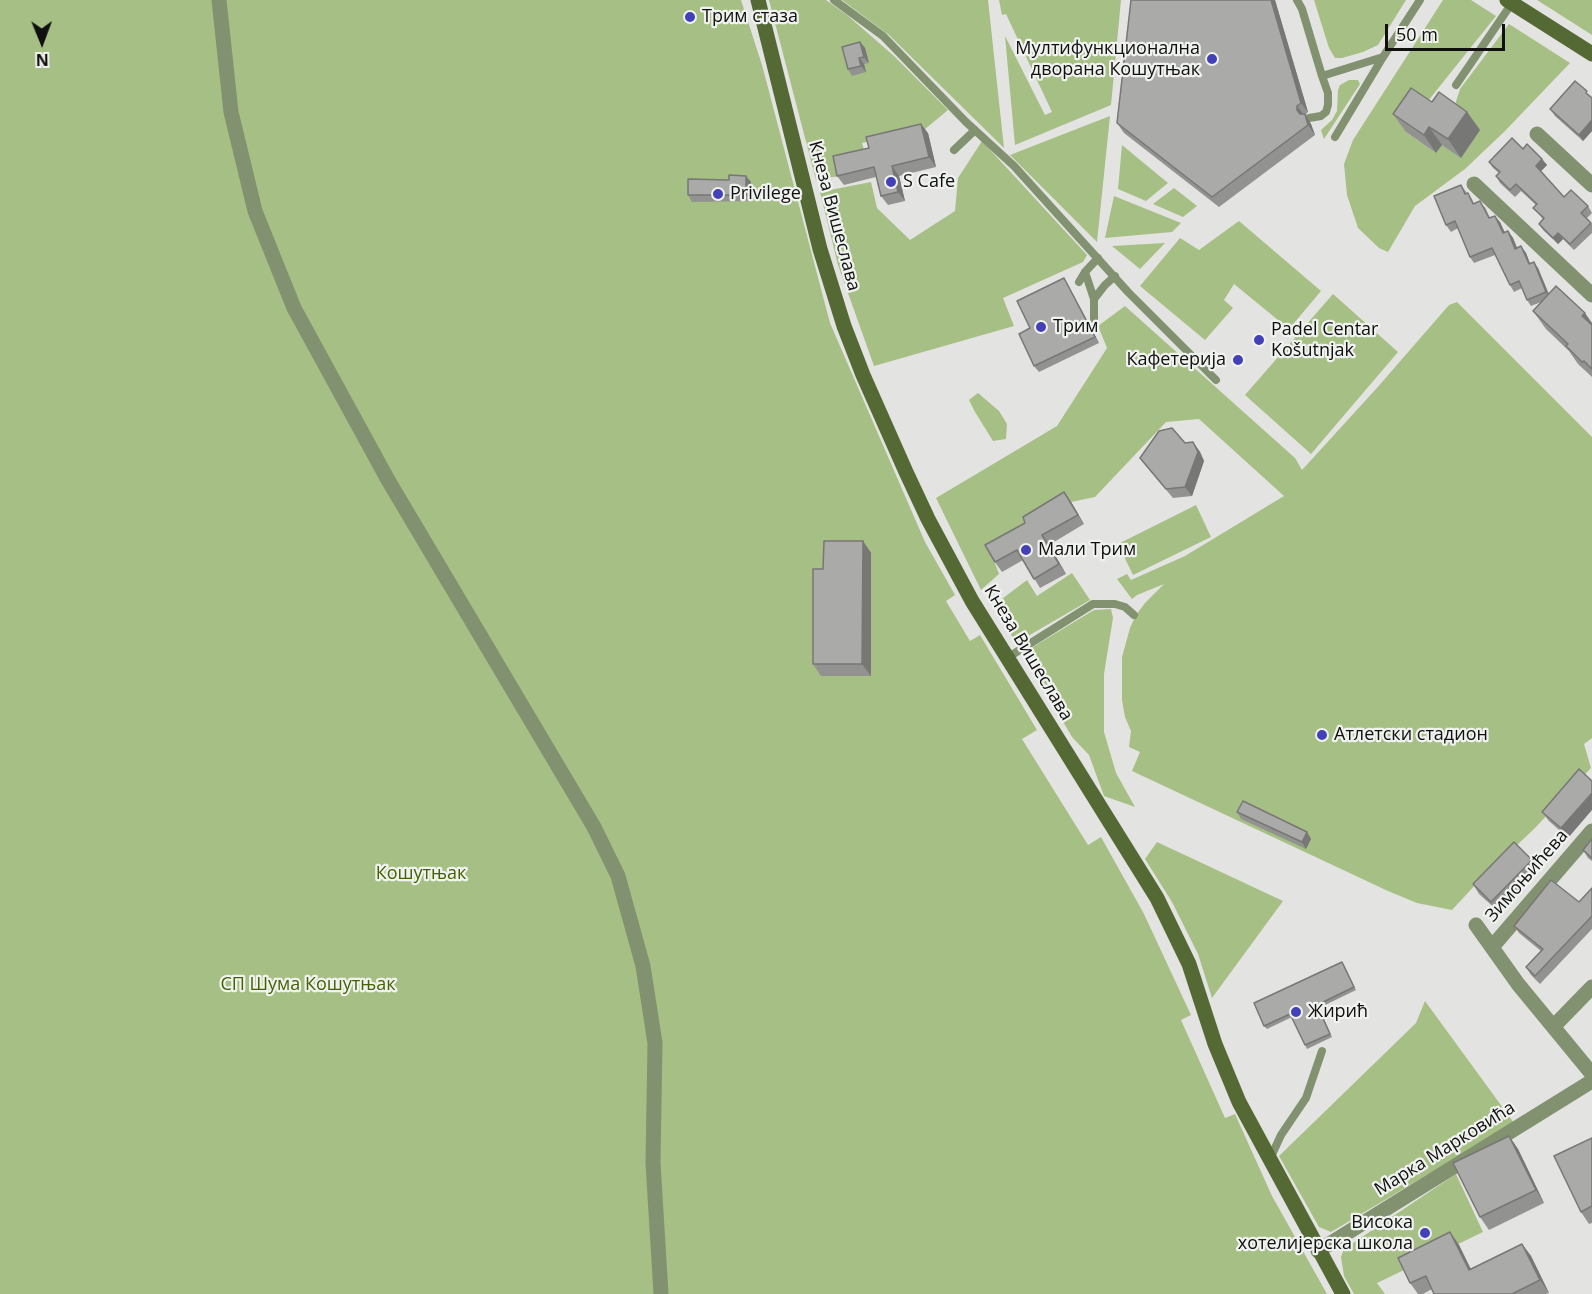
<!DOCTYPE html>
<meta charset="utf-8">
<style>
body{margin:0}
#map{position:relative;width:1592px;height:1294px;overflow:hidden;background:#e3e4e1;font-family:"Open Sans",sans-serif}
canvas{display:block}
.north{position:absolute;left:12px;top:12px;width:60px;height:60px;-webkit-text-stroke:4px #f0f2ef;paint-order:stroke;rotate:179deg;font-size:16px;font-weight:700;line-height:24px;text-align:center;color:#10100f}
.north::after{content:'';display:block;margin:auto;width:21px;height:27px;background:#10100f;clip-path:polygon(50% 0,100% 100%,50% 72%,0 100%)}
.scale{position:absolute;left:1385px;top:24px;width:120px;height:27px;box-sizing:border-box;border:3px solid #10100f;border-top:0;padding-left:8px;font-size:18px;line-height:21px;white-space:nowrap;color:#10100f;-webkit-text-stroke:4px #f0f2ef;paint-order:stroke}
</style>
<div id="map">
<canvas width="1592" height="1294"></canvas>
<div class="north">N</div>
<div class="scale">50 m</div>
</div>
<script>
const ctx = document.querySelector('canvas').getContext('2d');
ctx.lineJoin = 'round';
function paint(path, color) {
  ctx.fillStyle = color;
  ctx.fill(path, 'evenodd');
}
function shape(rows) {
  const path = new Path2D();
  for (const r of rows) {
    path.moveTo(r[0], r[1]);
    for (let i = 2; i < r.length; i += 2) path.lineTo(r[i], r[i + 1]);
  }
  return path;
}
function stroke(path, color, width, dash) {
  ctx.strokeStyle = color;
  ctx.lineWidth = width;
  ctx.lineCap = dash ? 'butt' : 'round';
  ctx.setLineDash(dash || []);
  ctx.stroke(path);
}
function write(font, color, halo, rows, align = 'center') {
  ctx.font = font + ' "Open Sans",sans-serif';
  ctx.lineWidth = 4.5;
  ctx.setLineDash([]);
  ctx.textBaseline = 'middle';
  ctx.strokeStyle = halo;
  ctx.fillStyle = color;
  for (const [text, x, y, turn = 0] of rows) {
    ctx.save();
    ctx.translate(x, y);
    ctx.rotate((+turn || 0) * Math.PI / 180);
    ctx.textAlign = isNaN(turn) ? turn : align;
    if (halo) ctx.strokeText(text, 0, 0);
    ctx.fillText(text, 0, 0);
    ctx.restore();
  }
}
paint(shape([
 [0,0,741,0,762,65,830,323,925,542,955,595,946,601,970,641,980,635,1037,730,1022,739,1088,845,1101,837,1144,914,1191,1015,1181,1020,1225,1118,1235,1114,1272,1196,1327,1294,0,1294],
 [769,0,826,0,847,15,894,56,948,110,924,130,862,143,866,157,839,176,816,180],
 [842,0,988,0,1004,148,889,35],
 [999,0,1121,0,1111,105,1015,145,1005,36,1045,115,1052,112,1006,14,1002,15],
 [1314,0,1406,0,1378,45,1363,52,1342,58,1335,58,1329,48],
 [1443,0,1471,0,1496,16,1424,106,1406,132,1436,153,1442,145,1460,89,1509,24,1570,63,1504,132,1465,169,1415,206,1388,252,1379,248,1358,228,1347,195,1344,164,1353,140],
 [1537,0,1592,0,1592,35],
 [1349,80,1358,80,1360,84,1324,139,1321,130,1332,120,1337,111,1338,90,1340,85],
 [1110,116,1097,242,1010,155],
 [982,141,1087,255,1083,262,1003,298,1014,326,874,366,838,265,820,192,871,182,877,208,910,240,955,211,958,178],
 [1122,145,1168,183,1146,201,1118,189],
 [1174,188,1197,206,1183,217,1153,204],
 [1114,196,1181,223,1172,232,1105,238],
 [1239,221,1321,291,1289,329,1234,284,1224,300,1233,308,1205,340,1140,286,1180,238,1199,250],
 [1165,243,1140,269,1112,246],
 [1333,294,1398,352,1311,454,1245,395],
 [1457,302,1592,437,1592,738,1584,744,1591,768,1535,828,1476,884,1452,910,1417,903,1388,891,1132,771,1140,752,1129,747,1131,731,1125,717,1122,700,1122,657,1130,628,1136,615,1145,603,1164,584,1137,595,1132,599,1117,579,1127,574,1131,580,1185,556,1284,496,1199,419,1166,422,1095,497,1071,502,992,555,999,574,981,590,936,498,1057,426,1107,348,1098,326,1125,306,1295,458,1302,470,1376,389,1449,305],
 [978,393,999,411,1007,424,1006,439,993,441,975,412,969,400],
 [1196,505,1211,537,1133,575,1118,544],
 [1072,573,1090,600,1016,643,994,605,1027,580,1037,596],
 [1111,609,1113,618,1104,674,1104,732,1116,773,1135,807,1104,796,1089,755,1072,737,1023,653,1094,610],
 [1157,842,1283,901,1212,998,1198,954,1172,902,1145,859],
 [1425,1001,1514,1123,1331,1232,1319,1227,1279,1156,1416,1023],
 [1456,1174,1483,1232,1377,1283,1385,1294,1354,1294,1344,1276,1341,1257,1344,1249]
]), '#a6bf84');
stroke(shape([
 [834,0,883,36,966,122,1014,166,1128,292,1216,380],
 [1297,0,1302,9,1322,76],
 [1456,85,1512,3],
 [1309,118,1321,116,1326,112,1328,105,1328,93,1322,76,1383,57],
 [1335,137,1383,57,1420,0],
 [954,150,975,130],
 [1085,272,1094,299],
 [1079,282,1085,272,1098,258],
 [1094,319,1094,299,1105,285,1115,276],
 [1007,658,1093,604,1115,604,1125,607,1134,615],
 [1270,1159,1281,1135,1306,1098,1322,1051]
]), '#82916f', 8);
stroke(shape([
 [219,0,231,112,255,211,294,308,388,480,594,827,618,876,643,966,655,1043,653,1163,661,1294],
 [1537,134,1592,185],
 [1474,184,1592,295],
 [1476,925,1518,984,1592,1074],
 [1492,947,1592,831],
 [1554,1026,1592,987],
 [1318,1251,1592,1081]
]), '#82916f', 15);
stroke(shape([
 [758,0,820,249,844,326,863,375,906,472,928,519,972,601,1157,898,1189,964,1215,1044,1239,1102,1343,1294],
 [1507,0,1592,54]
]), '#556935', 15);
paint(shape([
 [1131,0,1275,0,1308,112,1305,115,1311,124,1315,135,1219,207,1124,133,1117,123],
 [860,42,865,48,869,63,864,64,866,72,852,76,848,69],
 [1432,102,1467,112,1480,130,1461,158,1442,145,1436,153,1406,132,1393,114],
 [1550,109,1592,131,1583,141,1555,116],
 [928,133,936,167,899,176,905,201,888,205,881,196,876,177,844,185,837,176],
 [1523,149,1542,159,1547,165,1541,171,1564,197,1588,206,1592,213,1587,218,1592,224,1592,233,1574,250,1563,239,1558,244,1543,230,1539,224,1543,219,1533,208,1536,205,1521,191,1515,197,1500,183,1496,176,1499,173,1493,168,1489,162],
 [729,180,751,182,751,201,692,202,688,195],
 [1461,185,1467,193,1472,199,1474,204,1485,207,1490,218,1500,222,1505,233,1508,231,1513,238,1517,248,1521,246,1526,253,1530,264,1538,268,1549,294,1592,323,1592,377,1578,364,1569,351,1546,329,1533,311,1541,302,1531,306,1527,300,1522,288,1514,292,1510,285,1495,255,1474,263,1470,257,1458,228,1451,232,1446,225],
 [1068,285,1099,343,1039,372,1034,366,1030,328],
 [1193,442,1200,452,1204,461,1192,496,1173,498,1147,467,1140,458,1185,443],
 [1071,502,1084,524,1049,545,1066,574,1040,588,1023,560,1002,572,995,562],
 [863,541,871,553,871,676,821,676,813,664,823,569],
 [1579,769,1568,838,1549,821,1542,812],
 [1237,812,1307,832,1311,839,1306,849,1241,819],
 [1592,839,1592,861,1588,858,1583,850],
 [1532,860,1539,869,1498,911,1479,894,1473,884],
 [1592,888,1592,929,1540,984,1531,975,1526,967,1541,951,1519,933,1514,926,1579,902],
 [1344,965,1356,990,1319,1008,1332,1037,1307,1049,1292,1017,1267,1029,1264,1026],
 [1509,1136,1518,1149,1544,1203,1489,1230,1480,1217],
 [1592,1138,1592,1223,1589,1224,1581,1212],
 [1450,1232,1459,1245,1471,1269,1522,1244,1531,1256,1549,1293,1546,1294,1434,1294,1432,1289,1423,1294,1418,1294,1410,1283]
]), '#929390');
paint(shape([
 [1271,0,1275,0,1308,112,1301,103],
 [860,42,865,48,869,63,864,57],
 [859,58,864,64,866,72,861,66],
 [1297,106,1304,115,1303,120,1297,110],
 [1467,112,1480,130,1461,158,1448,139],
 [1305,114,1311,124,1315,135,1308,125],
 [1592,120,1592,131,1583,141,1579,135],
 [921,124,928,133,936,167,929,157],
 [1429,127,1442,145,1436,153,1424,135],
 [1542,159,1547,165,1540,172,1536,166],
 [892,166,899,176,905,201,898,192],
 [746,176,751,182,751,201,746,195],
 [1495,216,1500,222,1508,240,1503,233],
 [1508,231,1513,238,1520,255,1515,249],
 [1558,233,1563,239,1558,244,1553,238],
 [1521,246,1526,253,1533,271,1529,264],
 [1534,262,1538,268,1550,298,1546,292],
 [1064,278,1068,285,1099,343,1095,337],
 [1585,313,1592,323,1592,330,1582,316],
 [1193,442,1200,452,1204,461,1192,496,1185,487],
 [1064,492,1071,502,1084,524,1078,515],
 [1042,535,1049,545,1066,574,1059,564],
 [863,541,871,553,871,676,862,664],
 [1592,793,1592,810,1568,838,1561,828],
 [1307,832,1311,839,1306,849,1302,842],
 [1509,1136,1518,1149,1544,1203,1536,1190],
 [1450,1232,1459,1245,1477,1283,1469,1270],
 [1522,1244,1531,1256,1549,1293,1540,1280]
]), '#777876');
const building = shape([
 [1131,0,1271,0,1301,103,1297,106,1297,110,1300,114,1305,114,1308,125,1212,197,1117,123,1131,0],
 [860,42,864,57,859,58,861,66,848,69,842,47,860,42],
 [1575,81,1587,91,1586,93,1592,98,1592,120,1579,135,1550,109,1575,81],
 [1411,88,1432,102,1439,92,1467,112,1448,139,1429,127,1424,135,1393,114,1411,88],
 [921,124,929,157,892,166,898,192,881,196,874,167,837,176,833,156,869,148,866,137,921,124],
 [1512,138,1523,149,1527,144,1542,159,1536,166,1564,197,1571,190,1588,206,1581,213,1591,223,1570,244,1558,233,1553,238,1539,224,1544,218,1533,208,1537,204,1516,184,1510,190,1496,176,1500,172,1489,162,1512,138],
 [729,175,746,176,746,195,688,195,688,179,729,180,729,175],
 [1461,185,1465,194,1468,193,1473,204,1480,201,1489,218,1495,216,1503,233,1508,231,1515,249,1521,246,1529,264,1534,262,1546,292,1527,300,1519,281,1510,285,1492,248,1470,257,1455,221,1446,225,1434,196,1461,185],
 [1064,278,1095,337,1034,366,1019,334,1030,328,1017,301,1064,278],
 [1556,286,1585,313,1582,316,1592,325,1592,369,1584,361,1582,362,1566,346,1568,344,1533,311,1556,286],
 [1172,428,1185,443,1193,442,1198,452,1185,487,1166,489,1140,458,1159,431,1172,428],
 [1064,492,1078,515,1042,535,1059,564,1034,579,1017,550,995,562,985,545,1025,523,1023,517,1064,492],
 [824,541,863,541,862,664,813,664,813,569,823,569,824,541],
 [1579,769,1592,781,1592,793,1561,828,1542,812,1579,769],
 [1243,801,1307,832,1302,842,1237,812,1243,801],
 [1592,839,1592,858,1583,850,1592,839],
 [1514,842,1532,860,1491,902,1473,884,1514,842],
 [1551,880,1579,902,1592,888,1592,916,1535,976,1526,967,1543,949,1514,926,1551,880],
 [1342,962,1354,987,1317,1005,1330,1034,1305,1045,1290,1014,1264,1026,1254,1003,1342,962],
 [1509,1136,1536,1190,1480,1217,1453,1163,1509,1136],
 [1592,1138,1592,1206,1581,1212,1554,1156,1592,1138],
 [1450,1232,1469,1270,1522,1244,1540,1280,1512,1294,1434,1294,1426,1276,1410,1283,1398,1258,1450,1232]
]);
paint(building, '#aaaba8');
stroke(building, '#777876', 1.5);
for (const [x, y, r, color] of [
 [690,17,6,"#4341b7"],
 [1212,59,6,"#4341b7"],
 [891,182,6,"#4341b7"],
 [718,194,6,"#4341b7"],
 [1041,327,6,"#4341b7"],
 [1259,340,6,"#4341b7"],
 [1238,360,6,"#4341b7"],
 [1026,550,6,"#4341b7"],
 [1322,735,6,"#4341b7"],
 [1296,1012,6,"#4341b7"],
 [1425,1233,6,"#4341b7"]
]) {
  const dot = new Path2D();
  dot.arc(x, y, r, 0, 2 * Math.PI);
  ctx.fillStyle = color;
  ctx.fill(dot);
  stroke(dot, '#f0f2ef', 2);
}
write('18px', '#10100f', '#f0f2ef', [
 ["Трим стаза",702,17],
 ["Мултифункционална",1200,49,"right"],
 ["дворана Кошутњак",1200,70,"right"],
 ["S Cafe",903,182],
 ["Privilege",730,194],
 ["Трим",1053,327],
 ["Padel Centar",1271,330],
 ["Košutnjak",1271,351],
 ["Кафетерија",1226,360,"right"],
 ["Мали Трим",1038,550],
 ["Атлетски стадион",1334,735],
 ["Жирић",1308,1012],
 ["Висока",1413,1223,"right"],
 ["хотелијерска школа",1413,1244,"right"]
], 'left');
write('18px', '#10100f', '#f0f2ef', [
 ["Кнеза Вишеслава",834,216,75],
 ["Кнеза Вишеслава",1028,653,59],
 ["Зимоњићева",1527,876,-49],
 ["Марка Марковића",1445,1149,-32]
]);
write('18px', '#456200', '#f0f2ef', [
 ["Кошутњак",421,874],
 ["СП Шума Кошутњак",308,985]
]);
</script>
